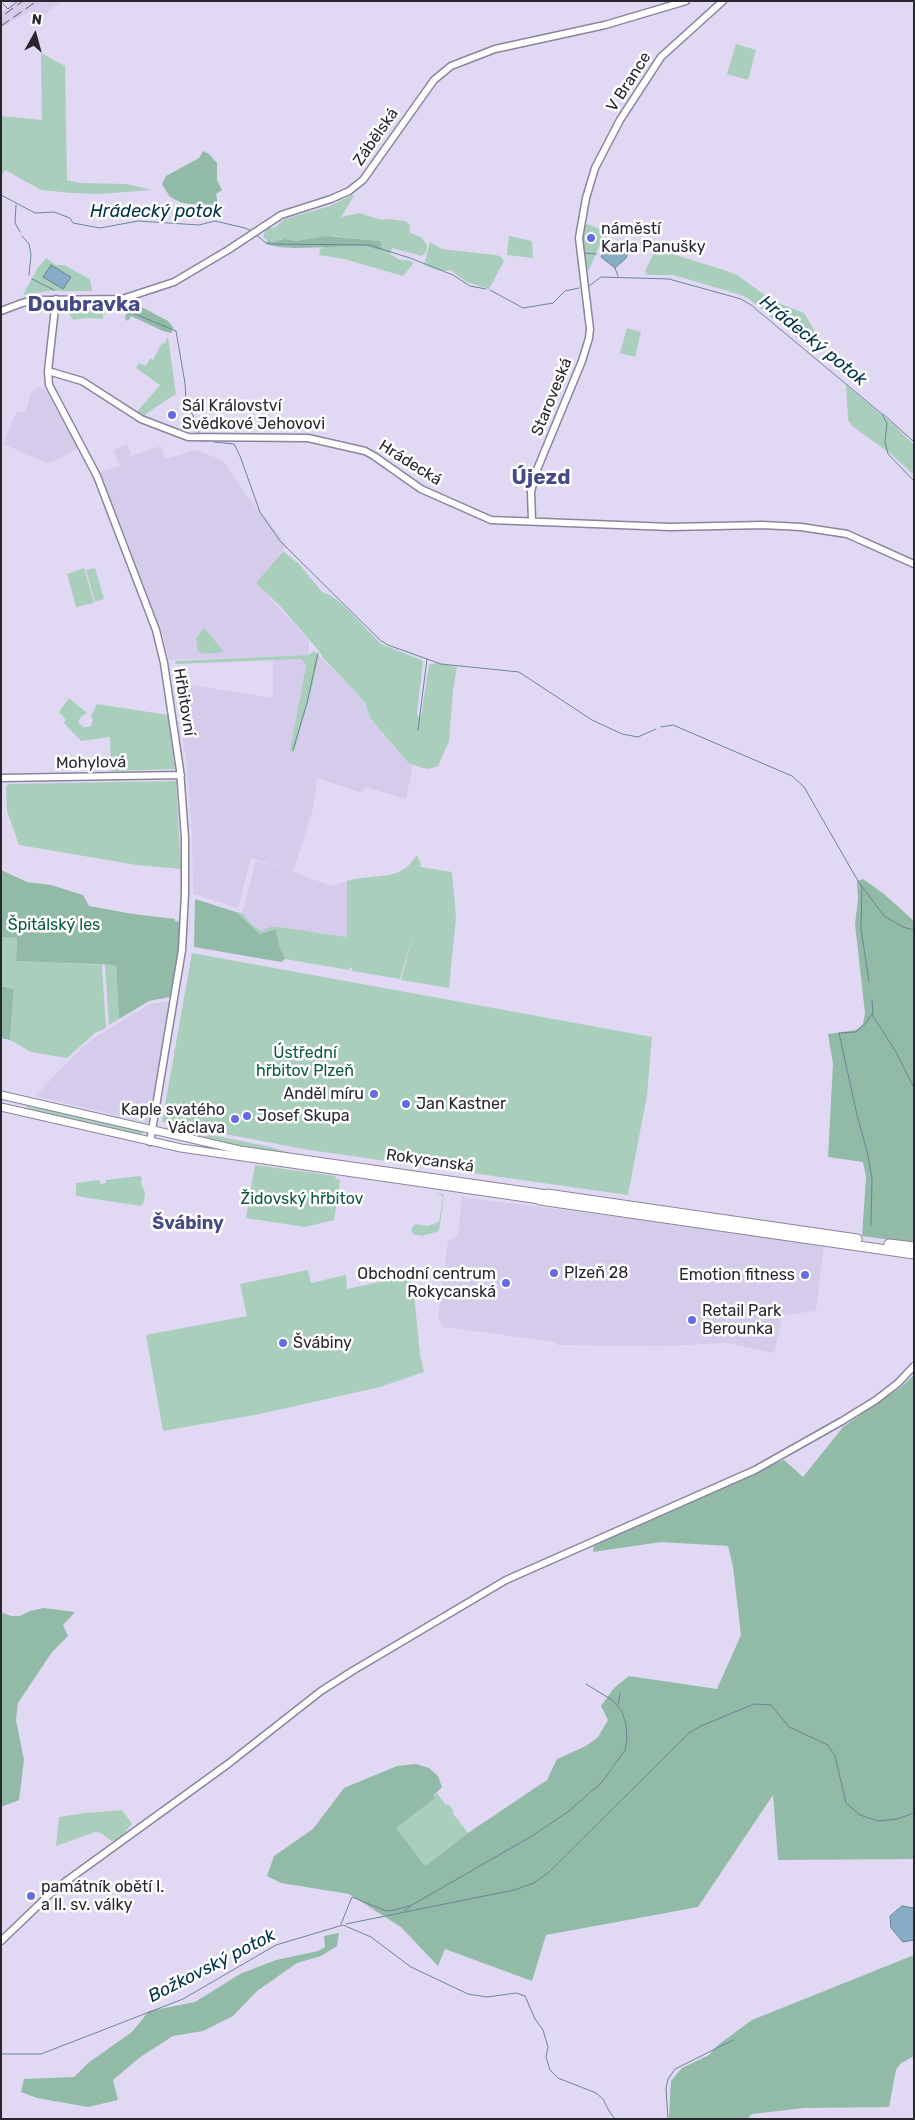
<!DOCTYPE html>
<meta charset="utf-8">
<style>
body{margin:0}
#map{position:relative;width:915px;height:2120px;overflow:hidden;background:#e1d9f4;font-family:Rubik,sans-serif}
canvas{display:block}
.frame{position:absolute;inset:0;border:2px solid #292630;pointer-events:none}
.north{position:absolute;left:10px;top:10px;width:50px;height:50px;-webkit-text-stroke:4px #fff;paint-order:stroke;rotate:7deg;font-size:14px;font-weight:700;line-height:20px;text-align:center;color:#292630}
.north::after{content:'';display:block;margin:auto;width:18px;height:22px;background:#292630;clip-path:polygon(50% 0,100% 100%,50% 72%,0 100%)}
</style>
<div id="map">
<canvas width="915" height="2120"></canvas>
<div class="frame"></div>
<div class="north">N</div>
</div>
<script>
const ctx = document.querySelector('canvas').getContext('2d');
ctx.lineJoin = 'round';
function paint(path, color) {
  ctx.fillStyle = color;
  ctx.fill(path, 'evenodd');
}
function shape(rows) {
  const path = new Path2D();
  for (const r of rows) {
    path.moveTo(r[0], r[1]);
    for (let i = 2; i < r.length; i += 2) path.lineTo(r[i], r[i + 1]);
  }
  return path;
}
function stroke(path, color, width, dash) {
  ctx.strokeStyle = color;
  ctx.lineWidth = width;
  ctx.lineCap = dash ? 'butt' : 'round';
  ctx.setLineDash(dash || []);
  ctx.stroke(path);
}
function write(font, color, halo, rows, align = 'center') {
  ctx.font = font + ' Rubik,sans-serif';
  ctx.lineWidth = 5;
  ctx.setLineDash([]);
  ctx.textBaseline = 'middle';
  ctx.strokeStyle = halo;
  ctx.fillStyle = color;
  for (const [text, x, y, turn = 0] of rows) {
    ctx.save();
    ctx.translate(x, y);
    ctx.rotate((+turn || 0) * Math.PI / 180);
    ctx.textAlign = isNaN(turn) ? turn : align;
    if (halo) ctx.strokeText(text, 0, 0);
    ctx.fillText(text, 0, 0);
    ctx.restore();
  }
}
paint(shape([
 [15,1,62,1,39,19,34,17,30,11,1,28,1,14],
 [39,387,46,391,78,448,53,462,47,463,3,444,16,413,26,411,31,392],
 [127,444,131,456,161,446,165,459,196,450,222,460,251,501,287,544,257,584,309,640,309,655,169,660,164,638,128,543,100,472,120,466,113,450],
 [319,656,356,691,383,735,403,758,413,765,406,799,365,787,362,793,317,778,313,809,293,872,332,886,347,881,347,937,279,927,270,927,262,931,252,925,242,913,256,861,292,871,251,858,238,908,193,894,192,837,187,766,181,726,183,726,182,717,185,714,184,707,188,706,186,692,182,692,179,683,273,698,273,660,300,659,306,665,290,751,312,688],
 [171,1001,148,1123,35,1096,77,1052,94,1038,150,1004],
 [462,1197,665,1223,688,1224,824,1244,816,1311,783,1315,774,1353,727,1343,663,1346,557,1345,556,1342,443,1327,438,1318,448,1241,458,1235]
]), '#d5ccec');
paint(shape([
 [736,44,756,50,748,80,727,74],
 [41,53,65,66,67,180,79,183,127,184,151,190,100,194,72,193,41,190,5,170,1,177,1,116,42,120],
 [352,195,354,196,341,217,359,213,382,220,390,219,405,221,410,225,410,233,421,237,427,245,426,252,422,256,392,248,390,254,400,260,412,261,413,264,403,276,344,259,319,255,320,249,324,247,367,246,380,251,379,241,331,236,293,241,281,239,271,242,263,237,265,231,269,228,274,228,285,219,330,206],
 [587,224,604,231,605,233,589,270,587,269,582,237,583,228],
 [509,236,532,241,533,258,507,255],
 [430,242,442,249,495,255,500,256,504,261,489,289,467,282,450,270,442,271,424,265],
 [656,249,727,271,737,275,773,301,804,313,822,344,813,350,749,299,741,295,673,275,647,275,645,271],
 [46,258,56,265,64,265,90,279,92,291,48,291,23,295,37,269],
 [67,306,104,307,103,319,88,318,73,320,66,309],
 [627,328,641,332,635,357,620,353],
 [168,337,176,394,147,413,144,417,136,413,160,385,136,368,139,363,146,366,150,358,153,360,162,343,164,344],
 [846,385,895,426,914,445,914,475,891,454,852,426,848,420],
 [283,551,300,565,322,592,330,595,342,604,381,644,421,660,423,662,417,713,419,718,421,716,429,665,435,663,457,667,453,690,449,741,438,766,429,769,422,768,409,763,403,757,379,729,370,717,365,703,353,689,324,659,319,651,281,607,257,584,257,582],
 [84,568,94,603,76,607,67,574],
 [95,568,104,599,95,602,86,570],
 [204,628,224,652,205,654,198,652,196,638],
 [314,651,319,656,312,688,294,752,290,751,306,665,301,659,176,664,175,661,309,655],
 [69,698,87,713,81,717,78,722,83,727,90,727,93,721,91,716,97,704,168,715,175,769,111,771,110,737,81,741,64,723,66,720,59,712],
 [176,781,181,869,137,865,19,845,7,811,6,788,8,784],
 [417,855,421,864,420,867,452,872,456,917,449,988,401,980,414,931,400,979,352,971,352,968,350,967,349,970,285,959,279,945,276,929,260,934,236,912,242,913,252,925,262,931,270,927,279,927,347,937,347,881,354,879,389,875,399,872,408,866],
 [1,937,17,938,16,961,102,965,106,1028,95,1033,67,1058,31,1052,10,1040,14,989,1,986],
 [192,953,652,1037,647,1095,628,1195,309,1150,162,1122],
 [105,965,116,965,119,1019,109,1025],
 [26,1106,73,1114,141,1130,143,1133,139,1135,26,1109],
 [167,1126,271,1147,294,1154,233,1146,165,1130],
 [255,1165,336,1176,335,1179,340,1180,334,1220,305,1227,246,1218],
 [139,1176,142,1177,141,1184,145,1192,144,1202,141,1206,76,1196,76,1183,100,1180,100,1184,106,1183,106,1180],
 [437,1192,444,1195,439,1231,422,1236,413,1234,411,1230,415,1224,428,1226,439,1222,443,1197],
 [308,1270,311,1283,346,1275,347,1289,412,1275,420,1354,424,1372,380,1387,260,1414,163,1431,146,1335,247,1316,240,1284],
 [437,1793,446,1805,448,1804,454,1811,452,1812,468,1833,425,1866,395,1828,434,1798,433,1796],
 [122,1810,132,1824,119,1839,112,1841,101,1833,95,1832,56,1846,59,1817,85,1813]
]), '#a9cebc');
paint(shape([
 [203,151,209,154,217,163,217,180,222,190,216,194,218,205,189,204,180,202,170,197,162,184,166,176,199,158],
 [326,236,380,241,382,247,380,251,367,246,296,248,278,247,266,244,268,240,271,242,284,239,296,241],
 [132,302,168,321,173,327,172,332,170,333,163,331,131,316,128,321,125,319,128,306],
 [1,870,27,882,51,885,83,895,89,906,133,914,175,919,175,921,180,922,179,949,170,997,149,1001,119,1019,116,965,16,961,17,938,1,937],
 [863,879,884,894,914,921,914,1243,862,1236,866,1177,863,1162,828,1157,833,1064,828,1034,856,1030,863,1024,865,1013,855,924,858,899,857,881],
 [195,899,236,912,260,934,276,929,279,945,285,959,281,962,194,947],
 [1,986,14,989,10,1040,1,1038],
 [914,1375,914,1859,778,1860,773,1795,698,1907,546,1935,532,1981,445,1949,438,1966,401,1927,349,1894,281,1883,267,1876,274,1856,313,1829,344,1788,397,1766,416,1764,429,1768,438,1776,442,1787,433,1796,435,1798,396,1828,425,1866,468,1833,547,1780,557,1759,586,1746,598,1737,608,1720,601,1706,614,1688,629,1676,717,1689,741,1635,733,1567,728,1546,661,1542,593,1552,594,1544,784,1460,803,1477,843,1427,901,1387],
 [44,1608,75,1612,63,1625,68,1636,52,1652,18,1703,16,1720,24,1760,19,1800,1,1807,1,1612,11,1616,20,1616,30,1611],
 [339,1933,337,1946,321,1956,297,1963,257,1991,233,2016,203,2031,173,2036,139,2058,113,2080,118,2100,88,2107,37,2098,21,2092,24,2079,74,2077,88,2063,132,2032,149,2011,195,2002,240,1974,276,1960,318,1951,325,1947,324,1936],
 [914,1955,914,2056,900,2064,896,2070,889,2107,804,2108,752,2114,747,2119,669,2119,671,2081,682,2068,709,2055,718,2045,752,2020]
]), '#91bba7');
const water = shape([
 [607,245,628,253,626,258,615,268,601,257,607,245],
 [51,265,71,277,63,289,43,277,51,265],
 [902,1906,914,1908,914,1940,903,1942,891,1928,890,1916,902,1906]
]);
paint(water, '#87acc5');
stroke(water, '#6b8498', 1);
stroke(shape([
 [3,4,8,9,18,1],
 [1,195,35,213,54,212,70,218,73,223,100,228,138,221,199,225,215,221,245,228,252,231],
 [16,205,15,223,20,232],
 [255,234,266,243,270,244,369,245,410,258,453,275,470,286,486,289],
 [22,236,29,244,31,255,29,275],
 [584,253,596,254],
 [615,268,618,276],
 [32,279,54,290],
 [589,286,601,277,669,279,741,299,751,305,882,414,887,423,885,442,888,454,914,481],
 [490,290,523,308,553,303,565,291,579,288],
 [71,307,79,310,100,310],
 [128,311,176,331,185,383,186,401,196,422,199,434],
 [883,414,914,442],
 [201,441,207,441],
 [214,442,234,444,240,456,260,512,280,541,380,640,388,645,441,664,519,672,592,720,622,734,638,737,656,729],
 [661,727,673,725,792,776,804,787,858,881,884,916,903,927,914,930],
 [418,730,427,659],
 [293,750,307,703,318,653],
 [862,886,861,929,869,981],
 [872,1000,873,1016,896,1052,914,1088],
 [871,1225,872,1179,868,1155,857,1115,839,1033,856,1032,866,1023,873,1012],
 [618,1705,620,1693],
 [404,1911,411,1906],
 [341,1924,352,1897,386,1911,395,1910,412,1905,532,1836,569,1811,602,1782,625,1750,627,1739,626,1725,622,1711,612,1700,586,1684],
 [346,1924,514,1890,534,1883,549,1872,689,1733,701,1726,754,1704,771,1705,789,1727,828,1745,835,1756,846,1803,860,1815,878,1821,897,1819,914,1813],
 [1,2054,41,2054,183,1999,276,1945,343,1925,371,1937,411,1967,468,1994,487,1997,516,1993,525,1996,535,2019,543,2030,548,2047,546,2057,550,2070,558,2078,596,2093,603,2099,609,2111,615,2119],
 [668,2119,666,2088,668,2079,675,2069,733,2040]
]), '#6b8498', 1);
const secondary = shape([
 [56,299,48,371,49,385,97,476,156,630,164,663,180,770,185,838,185,894,182,950,150,1142],
 [1,311,22,303,36,300,122,299,174,282,228,250,281,215,331,199,349,191,363,180,434,80,451,66,495,49,605,25,686,1],
 [48,371,82,381,141,419,188,437,308,438,365,451,374,456,421,489,491,520,670,527,763,525,801,527,847,534,914,564],
 [532,521,531,492,536,472,582,361,589,338,590,329,579,238,586,198,595,168,620,120,661,57,723,1],
 [1,778,181,775],
 [1,1941,48,1896,65,1882,228,1764,321,1691,354,1670,506,1580,755,1470,842,1421,876,1400,898,1383,914,1366]
]);
const primary = shape([
 [1,1095,240,1150,547,1194],
 [1,1107,181,1148,540,1200]
]);
const highway = shape([
 [547,1194,857,1239],
 [540,1200,914,1254],
 [889,1244,914,1247]
]);
stroke(secondary, '#8b849c', 9);
stroke(primary, '#8b849c', 9);
stroke(highway, '#8b849c', 11);
stroke(secondary, '#fff', 6);
stroke(primary, '#fff', 7);
stroke(highway, '#fff', 9);
stroke(shape([
 [5,14,23,1],
 [1,26,37,1]
]), '#5e5a69', 1, [10, 5]);
for (const [x, y, r, color] of [
 [591,238,5,"#666ae3"],
 [172,415,5,"#666ae3"],
 [374,1094,5,"#666ae3"],
 [406,1104,5,"#666ae3"],
 [247,1116,5,"#666ae3"],
 [235,1119,5,"#666ae3"],
 [554,1273,5,"#666ae3"],
 [805,1275,5,"#666ae3"],
 [506,1283,5,"#666ae3"],
 [692,1320,5,"#666ae3"],
 [283,1343,5,"#666ae3"],
 [31,1896,5,"#666ae3"]
]) {
  const dot = new Path2D();
  dot.arc(x, y, r, 0, 2 * Math.PI);
  ctx.fillStyle = color;
  ctx.fill(dot);
  stroke(dot, '#fff', 2);
}
write('16px', '#292630', '#fff', [
 ["V Brance",629,82,-57],
 ["Zábělská",376,137,-55],
 ["Staroveská",552,397,-68],
 ["Hrádecká",410,463,32],
 ["Hřbitovní",184,702,81],
 ["Mohylová",91,763,-1],
 ["Rokycanská",430,1161,8]
]);
write('16px', '#292630', '#fff', [
 ["náměstí",601,229],
 ["Karla Panušky",601,247],
 ["Sál Království",182,406],
 ["Svědkové Jehovovi",182,424],
 ["Anděl míru",364,1094,"right"],
 ["Jan Kastner",416,1104],
 ["Kaple svatého",225,1110,"right"],
 ["Václava",225,1128,"right"],
 ["Josef Skupa",257,1116],
 ["Plzeň 28",564,1273],
 ["Obchodní centrum",496,1274,"right"],
 ["Rokycanská",496,1292,"right"],
 ["Emotion fitness",795,1275,"right"],
 ["Retail Park",702,1311],
 ["Berounka",702,1329],
 ["Švábiny",293,1343],
 ["památník obětí I.",41,1887],
 ["a II. sv. války",41,1905]
], 'left');
write('16px', '#0c5a40', '#fff', [
 ["Špitálský les",54,925],
 ["Ústřední",305,1053],
 ["hřbitov Plzeň",305,1071],
 ["Židovský hřbitov",302,1199]
]);
write('italic 18px', '#00334c', '#fff', [
 ["Hrádecký potok",156,212],
 ["Hrádecký potok",813,341,39],
 ["Božkovský potok",212,1966,-27]
]);
write('bold 18px', '#464b88', '#fff', [
 ["Švábiny",188,1224]
]);
write('bold 21px', '#464b88', '#fff', [
 ["Doubravka",84,305],
 ["Újezd",541,478]
]);
</script>
